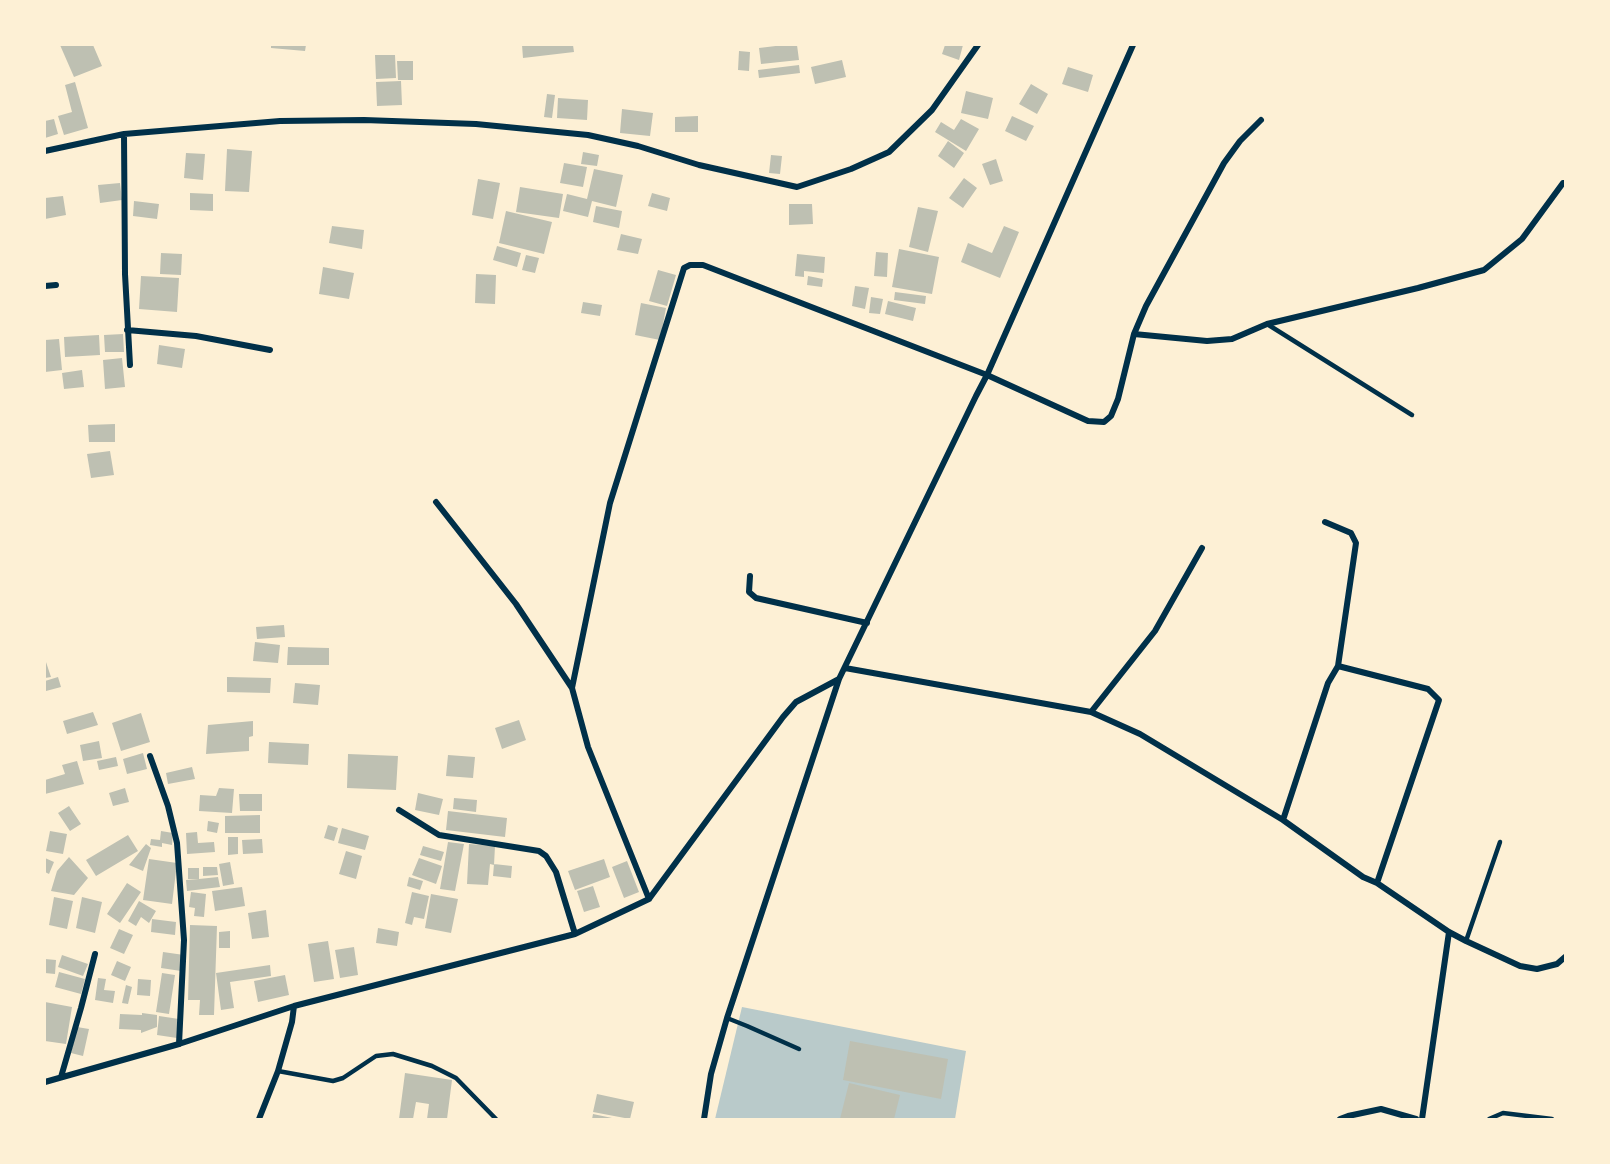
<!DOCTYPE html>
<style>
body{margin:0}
#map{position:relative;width:1610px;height:1164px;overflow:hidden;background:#fdf0d5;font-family:"Titillium Web",sans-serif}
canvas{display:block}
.frame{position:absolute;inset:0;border:46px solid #fdf0d5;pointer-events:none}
</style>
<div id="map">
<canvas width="1610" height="1164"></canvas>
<div class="frame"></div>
</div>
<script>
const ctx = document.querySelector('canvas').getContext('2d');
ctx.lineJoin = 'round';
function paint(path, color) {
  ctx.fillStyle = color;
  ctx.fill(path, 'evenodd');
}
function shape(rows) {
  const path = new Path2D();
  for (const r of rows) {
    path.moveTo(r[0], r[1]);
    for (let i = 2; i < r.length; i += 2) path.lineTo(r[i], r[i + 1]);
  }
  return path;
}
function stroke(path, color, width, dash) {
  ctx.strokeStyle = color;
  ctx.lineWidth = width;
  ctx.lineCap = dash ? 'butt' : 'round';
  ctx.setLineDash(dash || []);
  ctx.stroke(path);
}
paint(shape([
 [742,1007,966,1051,955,1119,715,1119]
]), '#b9caca');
paint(shape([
 [60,45,93,45,102,66,74,77],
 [271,45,306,45,305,51,271,48],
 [522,45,573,45,574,52,523,58],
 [784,45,797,45,799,60,761,64,759,48],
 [945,45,963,45,959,60,942,54],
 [739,51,750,52,749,71,738,70],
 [375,55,395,55,396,78,376,79],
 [842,60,846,77,815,84,811,67],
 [397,61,413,61,413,80,398,80],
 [799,65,800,73,759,78,758,70],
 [1068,67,1093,75,1088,92,1062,84],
 [401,81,402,105,377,106,376,82],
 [75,82,88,128,64,135,58,116,72,112,65,85],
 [1031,84,1048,94,1037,114,1019,104],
 [966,91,993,98,988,119,961,113],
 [547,94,555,95,552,118,544,117],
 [558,98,588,100,587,120,557,118],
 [622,109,653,113,650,136,620,133],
 [698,116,698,132,675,132,675,117],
 [1012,116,1034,126,1026,141,1005,131],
 [54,119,58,134,45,138,45,121],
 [961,119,979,129,966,151,935,132,941,122,954,130],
 [948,141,964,153,954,168,938,156],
 [227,149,252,151,249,192,225,191],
 [583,152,599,155,597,166,581,164],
 [186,153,205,154,203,180,184,178],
 [771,155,782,156,780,174,769,173],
 [996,159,1003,181,990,185,982,164],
 [564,163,587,167,583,187,560,183],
 [594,169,623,175,616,207,592,201,588,217,563,211,567,194,587,199],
 [964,178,977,188,963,208,949,198],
 [478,179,500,183,493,219,472,215],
 [120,183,122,200,100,203,98,185],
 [520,187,563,194,559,218,516,212],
 [190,193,213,194,213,211,190,210],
 [652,193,670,198,667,211,648,206],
 [63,196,66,215,45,219,45,198],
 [134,201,159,204,157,219,133,216],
 [789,204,812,204,813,224,789,225],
 [596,206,622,211,619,228,593,222],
 [918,207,938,211,928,252,909,247],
 [506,211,552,222,544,254,499,243],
 [332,226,364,230,362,249,329,243],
 [1004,226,1019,232,1000,278,961,262,968,243,992,253],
 [621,234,642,239,638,254,617,250],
 [497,246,521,253,517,267,493,260],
 [899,249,939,257,932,294,892,287],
 [876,252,888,253,887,277,874,276],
 [161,253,182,254,181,275,160,274],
 [797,254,825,257,824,273,804,271,804,277,795,276],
 [526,255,539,258,535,273,522,270],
 [323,267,354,273,349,299,319,294],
 [658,270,676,275,667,306,649,301],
 [476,274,496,275,495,304,475,303],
 [141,276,179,278,177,312,139,309],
 [808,276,823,279,822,287,807,285],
 [855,286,869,288,865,309,852,306],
 [895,292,926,296,925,304,894,300],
 [871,297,883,299,880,314,869,313],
 [888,301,916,308,913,321,885,314],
 [583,302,602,305,600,316,581,313],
 [641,303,666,308,660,340,635,335],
 [123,334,124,352,105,352,104,335],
 [99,335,100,355,65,357,64,337],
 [59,339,62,370,45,372,45,340],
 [159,345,185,349,182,368,157,364],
 [122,358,125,387,105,389,103,360],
 [82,370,84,387,64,389,62,373],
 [115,424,115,442,89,442,88,425],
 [110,451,114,475,91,478,87,454],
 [284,625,285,637,257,639,256,627],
 [255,642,280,645,278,663,253,661],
 [288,647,329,648,329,665,287,665],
 [45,659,51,677,45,678],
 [58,677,61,687,46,691,45,681],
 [227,677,271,678,270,693,227,692],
 [295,683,320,685,318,705,293,703],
 [93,712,98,725,67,734,63,721],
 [141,713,150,742,121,751,112,723],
 [519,720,526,740,502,749,495,728],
 [253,721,253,736,249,737,249,751,206,754,208,725],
 [99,741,102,758,83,761,80,745],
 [269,742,309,744,308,765,268,763],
 [143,753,147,769,127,774,123,759],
 [348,754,398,756,396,790,347,788],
 [448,755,475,757,473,778,446,776],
 [116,757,118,766,99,770,97,761],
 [77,761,84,784,45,794,45,780,65,774,62,765],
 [192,767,195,779,168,784,166,773],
 [125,788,129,802,113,806,109,793],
 [219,788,234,789,232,813,199,811,200,795,216,796],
 [418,793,443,799,439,815,415,810],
 [239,794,262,794,262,811,240,811],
 [454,798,477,800,476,812,453,809],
 [69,806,81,824,70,831,58,813],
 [448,811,507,818,505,837,446,830],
 [260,815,260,833,225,833,225,816],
 [208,821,219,823,217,833,207,831],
 [328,825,338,828,334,841,324,838],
 [342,828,369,836,365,850,338,843],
 [50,831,67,834,63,854,46,851],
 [161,831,173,833,172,845,162,843,162,847,150,845,151,839,160,840],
 [197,832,198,843,214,842,215,852,187,854,186,833],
 [128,835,138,851,96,876,86,860],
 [228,837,238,837,238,854,228,855],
 [262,839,263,853,243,854,242,840],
 [448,842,464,844,455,891,440,889],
 [146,844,151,848,143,871,129,865],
 [469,844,495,846,494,865,490,864,488,885,467,884],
 [423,846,444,852,441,861,420,855],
 [346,851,362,856,356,879,339,874],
 [69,857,88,878,74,895,51,891,57,871],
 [45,858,54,862,49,874,45,872],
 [419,858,442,866,436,884,412,875],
 [149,859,177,863,172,904,143,900],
 [604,859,610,877,575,890,568,871],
 [627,861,639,892,624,898,612,867],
 [230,862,234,884,223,886,219,864],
 [494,864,512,866,511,878,493,876],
 [203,867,217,867,218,875,203,876],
 [188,868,199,868,199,879,218,877,220,887,187,891,186,880,199,879,188,879],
 [409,877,423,881,420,890,407,886],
 [127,883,141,892,120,923,107,914],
 [593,886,600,907,584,912,577,891],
 [242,887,245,906,215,911,212,891],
 [191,892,206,894,204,917,194,916,195,908,189,907],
 [412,892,429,896,424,919,414,917,412,925,405,923],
 [431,894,458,899,451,933,425,928],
 [54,897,73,901,67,929,49,925],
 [82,897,102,902,95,933,76,928],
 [139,901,156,911,149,923,141,917,136,926,128,921],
 [266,910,269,937,252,939,248,913],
 [152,919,176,922,175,935,151,932],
 [190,925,217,926,214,1015,199,1015,200,1000,188,1000],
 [378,928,399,932,397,946,376,943],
 [119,929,133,935,124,954,110,948],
 [230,931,230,948,219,948,219,932],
 [328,941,334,979,314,982,308,944],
 [354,947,358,975,340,978,335,950],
 [163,952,184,955,181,971,161,968],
 [62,955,88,964,83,976,58,967],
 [45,959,56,960,55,974,45,973],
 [117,961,131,967,125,981,111,975],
 [270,965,271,976,230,982,234,1008,221,1010,216,973],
 [59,972,85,979,81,994,55,987],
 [162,973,175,975,169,1014,156,1012],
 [285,975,289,995,258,1002,254,981],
 [98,978,106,979,104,990,115,991,113,1003,95,1000],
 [138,979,151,980,150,996,137,995],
 [126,985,132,987,128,1004,122,1003],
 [45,1002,72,1007,66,1044,45,1041],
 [142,1013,157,1015,157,1027,141,1033,141,1030,119,1029,120,1014,142,1015],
 [159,1016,179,1019,177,1038,157,1035],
 [77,1027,89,1029,83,1056,71,1053],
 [850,1041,948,1059,941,1099,843,1080],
 [405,1073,452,1080,447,1119,427,1119,429,1104,416,1102,413,1119,399,1119],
 [849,1083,900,1095,894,1119,840,1119],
 [597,1094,634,1102,630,1119,593,1112],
 [593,1114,612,1118,612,1119,592,1119]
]), '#bec0b2');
stroke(shape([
 [1267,324,1412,415],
 [1466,941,1500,842],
 [727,1018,747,1026,799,1049],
 [278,1071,333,1081,343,1078,376,1056,393,1054,432,1066,456,1078,496,1119],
 [1489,1119,1503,1113,1552,1119]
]), '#003049', 4.5);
stroke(shape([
 [124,134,125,274,130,365],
 [45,151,124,134,280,121,364,120,476,124,588,135,638,146,699,165,797,187,851,169,889,152,932,110,978,45],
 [45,286,56,285],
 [127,330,196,336,270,350],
 [1134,334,1207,341,1232,339,1267,324,1418,288,1484,270,1522,239,1563,183,1565,183],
 [436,502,516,604,572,688,588,747,649,899],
 [1325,522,1351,533,1356,543,1338,666],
 [750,576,749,592,756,598,867,623],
 [845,668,1091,712,1140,734,1283,820,1363,877,1377,883,1449,932,1466,941,1520,966,1537,969,1557,964,1565,957],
 [572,688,610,503,684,268,690,265,703,265,987,375,1088,421,1104,422,1111,416,1118,399,1134,334,1146,306,1224,163,1240,141,1261,120],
 [1091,712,1155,631,1202,548],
 [150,756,168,806,177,843,184,940,179,1044],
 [399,810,439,835,539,851,546,856,556,872,575,934],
 [1283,820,1328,683,1338,666,1428,689,1439,700,1377,883],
 [61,1077,81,1008,95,954],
 [45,1082,179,1044,294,1006,575,934,649,899,783,717,796,702,839,679],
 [259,1119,278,1071,292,1022,294,1006],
 [704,1119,711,1074,727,1018,839,679,976,396,987,375,1133,45],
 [1340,1119,1348,1116,1381,1109,1416,1119],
 [1422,1119,1449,932]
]), '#003049', 6);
</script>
